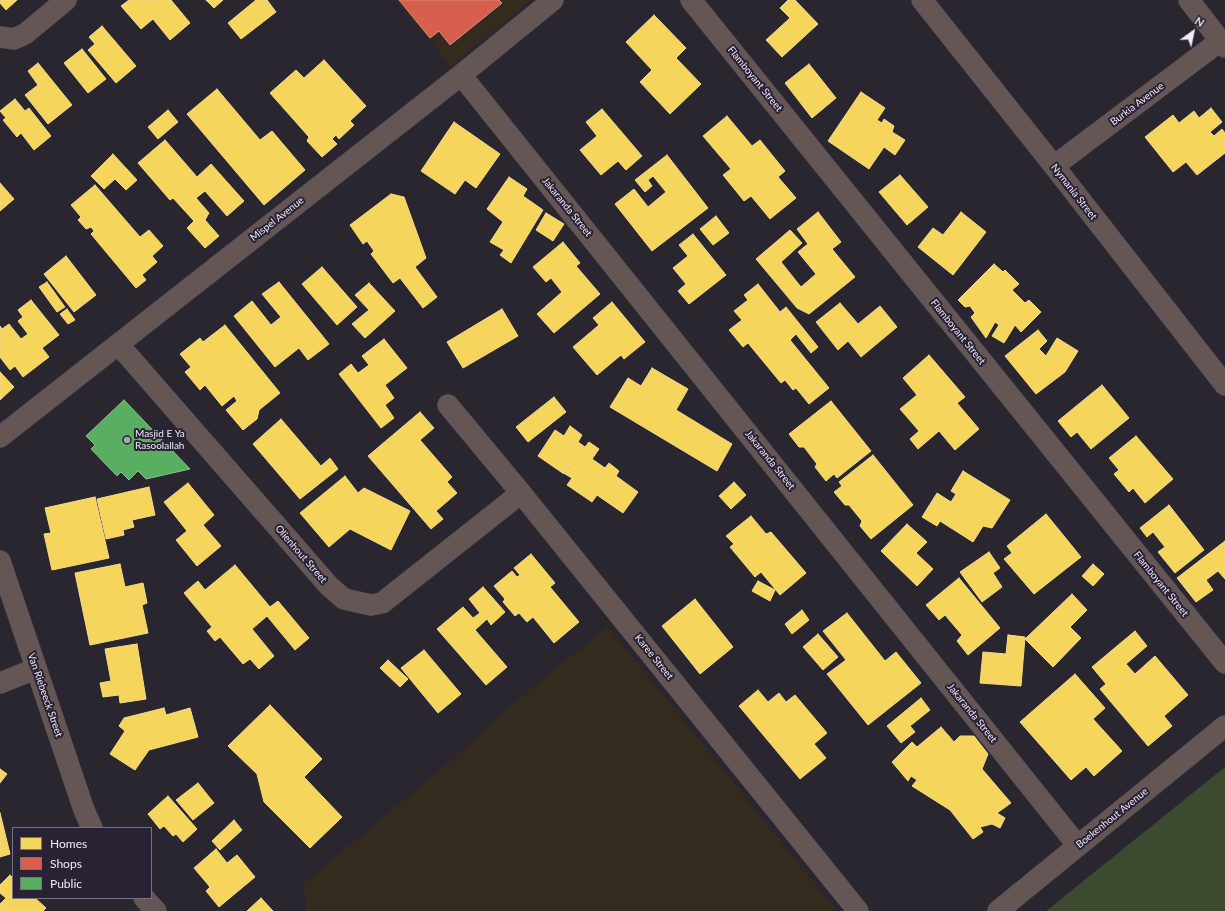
<!DOCTYPE html>
<style>
body{margin:0}
#map{position:relative;width:1225px;height:911px;overflow:hidden;background:#2a2630;font-family:Lato,sans-serif}
canvas{display:block}
.legend{position:absolute;left:12px;top:827px;width:140px;height:72px;box-sizing:border-box;background:#292234;border:1px solid #787282;margin:0;padding:5px 7px;list-style:none;font-size:12px;color:#eeeaf6}
.legend li{display:flex;align-items:center;gap:8px;height:20px}
.legend b{width:20px;border:1px solid #787282}
.north{position:absolute;left:1173px;top:12px;width:40px;height:40px;-webkit-text-stroke:3px #292234;paint-order:stroke;rotate:33deg;font-size:11px;font-weight:700;line-height:16px;text-align:center;color:#eeeaf6}
.north::after{content:'';display:block;margin:auto;width:14px;height:18px;background:#eeeaf6;clip-path:polygon(50% 0,100% 100%,50% 72%,0 100%)}
</style>
<div id="map">
<canvas width="1225" height="911"></canvas>
<ul class="legend">
<li><b style="height:11px;background:#f6d55c"></b>Homes</li>
<li><b style="height:11px;background:#d6604d"></b>Shops</li>
<li><b style="height:11px;background:#5aae61"></b>Public</li>
</ul>
<div class="north">N</div>
</div>
<script>
const ctx = document.querySelector('canvas').getContext('2d');
ctx.lineJoin = 'round';
function paint(path, color) {
  ctx.fillStyle = color;
  ctx.fill(path, 'evenodd');
}
function shape(rows) {
  const path = new Path2D();
  for (const r of rows) {
    path.moveTo(r[0], r[1]);
    for (let i = 2; i < r.length; i += 2) path.lineTo(r[i], r[i + 1]);
  }
  return path;
}
function stroke(path, color, width, dash) {
  ctx.strokeStyle = color;
  ctx.lineWidth = width;
  ctx.lineCap = dash ? 'butt' : 'round';
  ctx.setLineDash(dash || []);
  ctx.stroke(path);
}
function write(font, color, halo, rows, align = 'center') {
  ctx.font = font + ' Lato,sans-serif';
  ctx.lineWidth = 4;
  ctx.setLineDash([]);
  ctx.textBaseline = 'middle';
  ctx.strokeStyle = halo;
  ctx.fillStyle = color;
  for (const [text, x, y, turn = 0] of rows) {
    ctx.save();
    ctx.translate(x, y);
    ctx.rotate((+turn || 0) * Math.PI / 180);
    ctx.textAlign = isNaN(turn) ? turn : align;
    if (halo) ctx.strokeText(text, 0, 0);
    ctx.fillText(text, 0, 0);
    ctx.restore();
  }
}
paint(shape([
 [396,0,531,0,451,66],
 [608,627,837,911,305,911,307,900,302,885,446,765,499,716,551,672]
]), '#342b1f');
paint(shape([
 [1225,767,1225,911,1046,911]
]), '#3c4a30');
const homes = shape([
 [0,0,17,0,6,10,0,3,0,0],
 [129,0,171,0,190,23,170,40,153,19,141,29,121,6,129,0],
 [206,0,223,0,214,8,206,0],
 [256,0,267,0,276,12,241,39,228,23,256,0],
 [788,0,795,0,818,24,782,57,766,40,790,18,780,8,788,0],
 [654,15,686,48,676,58,701,84,670,114,640,82,652,70,626,42,654,15],
 [102,26,136,66,116,83,88,50,95,44,89,37,102,26],
 [82,49,106,79,88,93,64,63,82,49],
 [324,60,366,106,350,121,354,125,339,139,336,135,332,139,337,144,322,157,307,141,309,137,270,93,296,70,304,78,324,60],
 [38,63,72,105,48,124,25,95,38,85,28,71,38,63],
 [809,64,836,98,812,118,785,83,809,64],
 [217,89,260,140,272,131,305,170,264,205,187,114,217,89],
 [861,92,885,108,877,120,882,123,884,119,894,126,892,132,905,140,895,155,884,147,869,169,828,141,861,92],
 [15,99,25,111,29,108,51,136,34,150,21,133,17,137,3,120,6,118,0,111,15,99],
 [1211,108,1222,122,1210,132,1214,136,1222,129,1225,133,1225,153,1197,175,1186,162,1173,172,1145,137,1173,115,1179,123,1194,111,1199,118,1211,108],
 [602,109,642,156,626,170,618,161,601,175,580,150,597,136,586,122,602,109],
 [168,110,178,122,158,139,148,127,168,110],
 [727,116,752,146,760,140,785,171,778,177,796,198,770,219,751,196,744,201,723,175,731,169,703,136,727,116],
 [454,122,500,154,476,188,465,180,455,194,421,171,454,122],
 [165,140,197,177,211,164,244,201,227,216,205,191,196,198,209,213,205,220,219,236,205,248,187,228,194,221,173,198,170,200,138,163,165,140],
 [113,154,137,180,126,190,115,179,104,189,91,176,113,154],
 [667,155,708,208,652,251,615,204,634,189,648,207,666,192,653,176,648,180,652,186,645,192,635,180,667,155],
 [900,175,928,207,907,225,879,192,900,175],
 [509,177,527,189,523,196,543,210,511,263,500,255,504,250,490,242,503,222,487,209,509,177],
 [0,183,14,199,0,211,0,183],
 [95,185,140,237,149,230,163,246,152,256,157,262,142,275,146,280,136,288,91,234,94,231,91,227,86,229,78,220,81,217,71,205,95,185],
 [391,194,404,197,426,258,415,267,437,297,423,308,400,278,393,283,371,254,374,251,367,241,363,244,350,225,391,194],
 [818,212,841,242,832,249,855,277,809,314,797,308,756,259,790,230,802,243,781,262,801,287,816,274,798,252,808,244,797,229,818,212],
 [961,212,986,232,953,275,918,247,933,228,943,235,961,212],
 [546,213,564,224,553,241,536,230,546,213],
 [716,216,729,233,713,245,700,229,716,216],
 [693,234,726,275,689,304,678,291,686,284,673,268,688,256,679,245,693,234],
 [563,242,580,263,576,266,600,294,554,333,537,314,562,292,551,278,546,282,533,267,563,242],
 [66,256,96,295,74,312,44,274,66,256],
 [994,264,1003,272,1005,270,1019,284,1012,290,1025,303,1029,300,1041,312,1021,332,1015,325,1004,343,992,336,999,325,995,322,986,338,971,317,975,313,970,306,965,307,958,300,994,264],
 [322,267,357,307,337,325,302,284,322,267],
 [47,282,65,307,57,312,39,287,47,282],
 [279,282,329,344,308,360,299,348,275,367,234,316,252,301,271,325,281,317,262,294,279,282],
 [369,283,395,311,365,338,352,324,369,310,355,295,369,283],
 [758,284,780,312,786,307,818,347,811,353,796,334,790,340,829,388,809,404,796,388,793,390,785,380,781,383,748,343,743,347,729,330,742,320,734,311,748,300,744,295,758,284],
 [31,300,59,335,42,348,49,357,23,377,15,366,10,370,0,357,0,326,2,329,9,324,21,339,28,334,18,321,23,317,18,310,31,300],
 [612,302,645,342,624,359,621,355,597,375,573,347,599,325,593,318,612,302],
 [840,303,858,324,880,306,897,327,861,357,848,341,838,350,816,322,840,303],
 [67,309,75,320,68,324,60,314,67,309],
 [502,309,518,336,463,368,447,342,502,309],
 [225,325,280,393,259,410,257,419,243,430,226,410,237,401,234,396,222,406,205,385,200,390,185,372,191,367,180,354,200,338,203,342,225,325],
 [1038,330,1047,341,1039,349,1046,356,1057,338,1078,351,1065,372,1036,394,1005,356,1038,330],
 [384,339,407,368,385,385,394,398,385,405,394,418,381,428,339,374,351,364,358,373,369,365,362,356,384,339],
 [929,355,965,397,957,403,979,429,955,450,939,431,918,449,910,439,919,431,900,409,917,395,903,378,929,355],
 [652,368,688,389,676,410,732,444,717,471,610,407,628,378,641,386,652,368],
 [0,372,14,387,0,400,0,372],
 [1102,385,1129,418,1091,449,1077,432,1071,437,1058,421,1102,385],
 [554,397,566,412,528,442,516,427,554,397],
 [831,401,871,451,837,478,834,474,826,481,815,467,817,464,804,447,799,447,789,434,831,401],
 [420,412,434,428,420,440,452,477,447,482,457,493,436,511,443,519,431,529,368,456,420,412],
 [281,419,321,466,330,458,338,469,300,499,253,444,281,419],
 [570,426,582,435,578,442,585,447,589,442,599,449,592,459,605,468,609,463,619,471,616,476,638,492,623,513,597,495,592,502,567,485,572,478,565,474,570,467,569,467,564,474,538,456,555,430,564,436,570,426],
 [1136,436,1173,479,1145,503,1133,488,1129,492,1114,474,1119,470,1109,458,1136,436],
 [873,455,913,505,871,539,860,526,862,521,849,505,845,505,834,492,842,486,839,482,873,455],
 [963,471,1010,500,992,528,983,526,973,542,940,521,937,526,922,517,937,493,951,502,956,494,951,491,963,471],
 [345,476,358,493,364,488,410,511,391,550,350,529,329,547,300,513,345,476],
 [734,482,746,495,731,509,719,496,734,482],
 [188,483,214,515,203,525,221,546,197,566,176,540,187,531,164,502,188,483],
 [149,487,155,515,132,520,134,527,123,530,124,535,106,539,97,499,149,487],
 [95,497,109,558,52,570,44,534,51,533,45,508,95,497],
 [1169,505,1204,550,1175,573,1158,552,1165,547,1153,532,1147,537,1140,528,1169,505],
 [1046,514,1081,557,1034,594,1004,559,1012,553,1007,546,1046,514],
 [751,516,766,534,771,532,806,573,780,595,761,572,755,577,730,547,734,544,726,536,751,516],
 [907,524,927,542,916,553,933,569,917,586,881,551,907,524],
 [1225,541,1225,579,1218,571,1206,580,1213,590,1196,602,1177,578,1225,541],
 [989,552,1000,568,993,573,1002,587,982,602,960,572,989,552],
 [531,554,555,583,550,587,579,622,554,643,533,617,527,622,519,613,515,616,503,602,505,599,494,586,512,571,517,577,520,575,514,568,531,554],
 [120,564,125,587,143,583,147,603,142,605,148,633,90,645,75,573,120,564],
 [1093,564,1104,574,1093,586,1082,576,1093,564],
 [235,565,270,607,278,601,309,638,295,650,267,616,252,629,274,656,259,669,250,659,243,664,220,637,215,641,207,631,212,627,184,593,198,581,205,590,235,565],
 [959,578,1000,628,968,655,957,641,962,635,945,615,939,620,926,605,959,578],
 [758,581,775,590,770,601,752,591,758,581],
 [483,587,505,612,491,625,487,619,475,630,507,667,486,685,437,629,463,607,473,618,480,613,469,599,483,587],
 [1072,594,1087,610,1070,627,1081,638,1053,667,1025,639,1072,594],
 [695,599,733,647,700,674,662,626,695,599],
 [802,610,809,620,792,634,785,624,802,610],
 [847,613,885,661,896,652,921,683,868,725,827,674,846,660,823,631,847,613],
 [1135,631,1147,646,1126,664,1135,674,1155,656,1188,695,1164,716,1172,726,1148,746,1100,689,1106,684,1092,667,1135,631],
 [818,634,838,657,823,670,803,647,818,634],
 [1008,635,1025,637,1021,686,980,683,983,652,1006,654,1008,635],
 [137,644,146,699,120,703,119,695,103,697,100,683,111,681,105,649,137,644],
 [424,650,461,694,438,713,401,668,424,650],
 [388,660,408,679,400,687,380,668,388,660],
 [1075,674,1105,708,1093,719,1122,751,1094,776,1086,767,1071,780,1020,722,1075,674],
 [758,690,768,702,779,693,786,702,795,695,827,733,814,744,826,758,800,779,739,706,758,690],
 [921,698,930,710,910,726,915,732,901,743,887,726,921,698],
 [270,705,322,759,304,777,342,817,310,848,264,802,257,774,228,746,270,705],
 [164,708,166,715,190,708,198,737,149,750,135,770,110,754,125,731,119,726,124,718,164,708],
 [941,727,954,742,960,736,974,736,988,754,982,769,1011,803,997,813,1005,818,1000,828,992,824,980,827,983,832,973,839,950,810,912,786,917,780,911,776,908,781,892,762,912,742,917,747,941,727],
 [0,769,7,774,0,783,0,769],
 [198,783,214,803,193,820,176,800,198,783],
 [168,796,197,829,183,842,176,834,173,836,164,826,160,829,148,814,168,796],
 [0,813,10,854,0,857,0,813],
 [234,820,242,830,220,850,212,841,234,820],
 [216,849,227,863,237,855,255,877,219,907,206,891,210,887,194,868,216,849],
 [10,875,13,878,13,898,35,898,46,908,43,911,0,911,0,904,6,898,0,893,0,885,10,875],
 [261,898,273,911,247,911,261,898]
]);
paint(homes, '#f6d55c');
stroke(homes, '#f4db8a', 1);
const shops = shape([
 [399,0,499,0,502,3,450,45,439,31,430,38,399,0]
]);
paint(shops, '#d6604d');
stroke(shops, '#dd8980', 1);
const public = shape([
 [124,400,190,469,146,479,138,471,129,480,121,472,117,476,91,449,95,445,86,436,124,400]
]);
paint(public, '#5aae61');
stroke(public, '#86c08e', 1);
const minor = shape([
 [691,0,1225,663],
 [922,0,1054,166,1225,385],
 [1189,0,1225,47],
 [0,37,14,39,25,34,66,0],
 [461,75,1078,846],
 [1054,166,1220,41],
 [118,344,329,586,344,599,371,605,382,603,521,493],
 [448,405,521,493,858,911],
 [0,437,461,75,553,0],
 [0,561,84,810,92,828],
 [0,683,35,669],
 [144,898,156,911],
 [998,911,1225,726]
]);
stroke(minor, '#45424b', 22);
stroke(minor, '#645655', 21);
for (const [x, y, r, color] of [
 [127,440,4,"#a9a5b1"]
]) {
  const dot = new Path2D();
  dot.arc(x, y, r, 0, 2 * Math.PI);
  ctx.fillStyle = color;
  ctx.fill(dot);
  stroke(dot, '#292234', 1.5);
}
write('10px', '#eeeaf6', '#292234', [
 ["Flamboyant Street",755,79,51],
 ["Burkia Avenue",1137,104,-37],
 ["Nymania Street",1074,192,52],
 ["Jakaranda Street",567,207,51],
 ["Mispel Avenue",277,219,-38],
 ["Flamboyant Street",958,332,51],
 ["Jakaranda Street",770,460,51],
 ["Olienhout Street",301,554,49],
 ["Flamboyant Street",1161,584,51],
 ["Karee Street",654,657,51],
 ["Van Riebeeck Street",45,695,71],
 ["Jakaranda Street",972,713,51],
 ["Boekenhout Avenue",1112,818,-39]
]);
write('10px', '#eeeaf6', '#292234', [
 ["Masjid E Ya",135,434],
 ["Rasoolallah",135,446]
], 'left');
</script>
